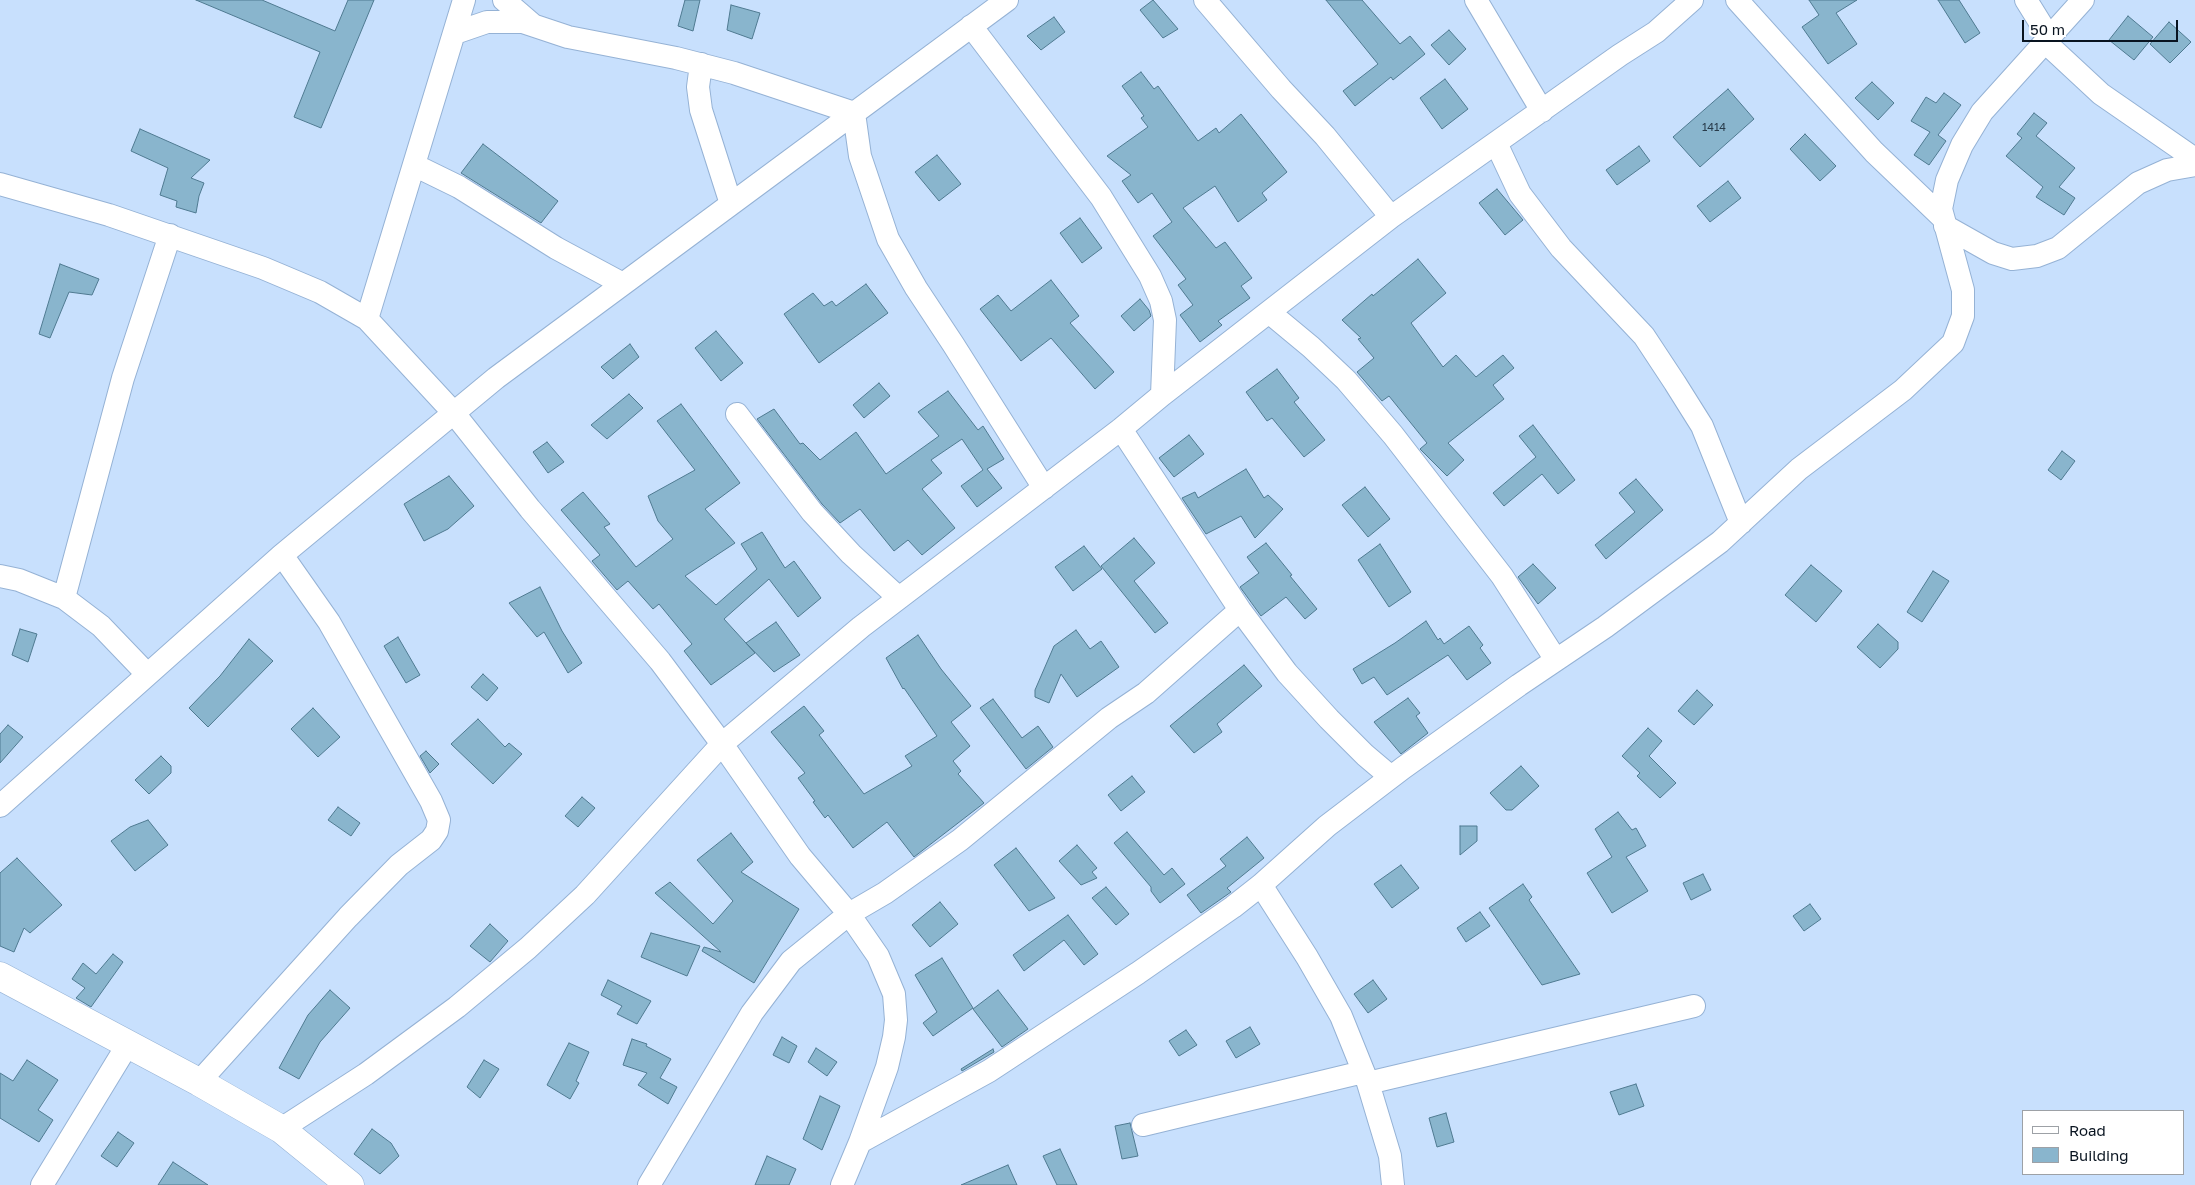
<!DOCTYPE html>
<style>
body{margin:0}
#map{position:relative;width:2195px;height:1185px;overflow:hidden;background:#c8e0fd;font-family:"Golos Text",sans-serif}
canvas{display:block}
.legend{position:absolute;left:2022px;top:1110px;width:162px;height:65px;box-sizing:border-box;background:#fff;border:1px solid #9da1a6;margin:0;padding:6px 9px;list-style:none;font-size:15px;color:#091420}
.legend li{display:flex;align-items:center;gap:10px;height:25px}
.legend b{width:25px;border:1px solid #9da1a6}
.scale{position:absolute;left:2022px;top:20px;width:156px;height:22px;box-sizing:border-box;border:2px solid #091420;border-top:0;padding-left:6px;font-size:15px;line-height:18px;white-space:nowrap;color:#091420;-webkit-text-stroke:4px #fff;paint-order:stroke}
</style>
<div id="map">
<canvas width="2195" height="1185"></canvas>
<ul class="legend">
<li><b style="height:6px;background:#fff"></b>Road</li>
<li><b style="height:14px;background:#89b5cd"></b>Building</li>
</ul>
<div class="scale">50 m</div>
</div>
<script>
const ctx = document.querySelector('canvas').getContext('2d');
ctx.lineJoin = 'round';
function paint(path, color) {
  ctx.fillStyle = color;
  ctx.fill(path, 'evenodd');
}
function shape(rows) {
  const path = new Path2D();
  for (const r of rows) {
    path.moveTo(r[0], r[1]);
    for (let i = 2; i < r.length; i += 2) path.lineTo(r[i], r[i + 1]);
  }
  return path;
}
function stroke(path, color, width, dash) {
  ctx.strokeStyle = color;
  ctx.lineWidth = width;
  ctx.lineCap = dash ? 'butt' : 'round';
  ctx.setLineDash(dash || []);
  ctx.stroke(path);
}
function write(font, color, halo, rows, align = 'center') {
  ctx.font = font + ' "Golos Text",sans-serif';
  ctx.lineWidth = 4.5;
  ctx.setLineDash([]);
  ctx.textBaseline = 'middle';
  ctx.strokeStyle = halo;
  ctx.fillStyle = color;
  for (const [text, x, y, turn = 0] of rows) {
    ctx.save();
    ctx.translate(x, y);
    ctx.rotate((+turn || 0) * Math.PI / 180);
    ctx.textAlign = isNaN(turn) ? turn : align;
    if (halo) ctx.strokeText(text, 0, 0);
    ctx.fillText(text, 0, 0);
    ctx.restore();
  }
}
const building = shape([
 [196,0,262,0,335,31,348,0,374,0,321,128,294,117,320,52,196,0],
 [685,0,700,0,693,31,678,26,685,0],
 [1153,0,1178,29,1163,38,1140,10,1153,0],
 [1326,0,1362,0,1400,44,1410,36,1425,54,1393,80,1391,77,1355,106,1343,91,1378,64,1326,0],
 [1809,0,1857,0,1836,13,1857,44,1828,64,1802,27,1819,15,1809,0],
 [1938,0,1959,0,1980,33,1965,43,1938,0],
 [731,5,760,13,752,39,727,30,731,5],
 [2128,16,2153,37,2134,60,2109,40,2128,16],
 [1054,17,1065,32,1041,50,1027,36,1054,17],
 [2169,22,2191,42,2170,63,2150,44,2169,22],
 [1449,30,1466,49,1449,65,1431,45,1449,30],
 [1141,72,1154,89,1158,86,1198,141,1216,128,1219,133,1241,114,1287,172,1262,193,1267,200,1238,222,1215,186,1183,208,1216,248,1225,242,1252,278,1241,286,1250,298,1218,321,1222,325,1200,342,1180,315,1193,305,1178,285,1186,279,1153,236,1172,222,1152,193,1138,203,1122,181,1131,175,1107,156,1148,127,1141,118,1144,116,1122,86,1141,72],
 [1445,79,1468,109,1442,129,1420,98,1445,79],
 [1872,82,1894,103,1878,120,1855,98,1872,82],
 [1728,89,1754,119,1700,167,1673,137,1728,89],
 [1944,93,1961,105,1938,135,1946,141,1929,165,1914,155,1930,132,1911,121,1926,97,1936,103,1944,93],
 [2034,113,2047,123,2036,136,2075,168,2059,187,2075,198,2064,215,2036,197,2043,187,2006,156,2022,138,2017,134,2034,113],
 [140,129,210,160,191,178,204,183,199,196,196,213,176,207,177,201,160,195,168,168,131,151,140,129],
 [1805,134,1836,166,1820,181,1790,149,1805,134],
 [483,144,558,201,541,223,461,173,483,144],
 [1639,146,1650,161,1617,185,1606,170,1639,146],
 [937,155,961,184,939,201,915,172,937,155],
 [1728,181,1741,198,1710,222,1697,206,1728,181],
 [1497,189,1523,220,1505,235,1479,203,1497,189],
 [1080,218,1102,248,1082,263,1060,233,1080,218],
 [1418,259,1446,293,1411,323,1443,367,1456,355,1476,377,1503,355,1514,368,1493,385,1504,399,1448,443,1464,460,1447,476,1420,449,1427,443,1389,396,1382,401,1357,372,1374,358,1358,339,1361,338,1342,320,1372,294,1373,296,1418,259],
 [60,264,99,279,92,295,69,292,50,338,39,334,60,264],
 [1051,280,1079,316,1070,323,1114,372,1095,389,1051,338,1021,361,980,309,998,295,1011,311,1051,280],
 [866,284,888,313,819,363,784,314,813,293,824,306,832,301,836,306,866,284],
 [1140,299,1149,310,1151,316,1134,331,1121,316,1140,299],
 [716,331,743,363,721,381,695,348,716,331],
 [630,344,639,357,613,379,601,367,630,344],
 [1277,369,1299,398,1294,402,1325,440,1304,457,1272,418,1267,421,1246,392,1277,369],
 [879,383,890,396,864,418,853,405,879,383],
 [948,391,978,430,983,426,1004,459,987,469,1002,488,977,507,961,486,983,470,962,439,931,460,942,473,922,489,955,528,922,555,908,540,894,551,860,509,840,523,822,504,757,419,774,409,800,444,803,443,820,460,856,432,886,474,939,436,918,412,948,391],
 [629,394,643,408,607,439,591,425,629,394],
 [681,404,740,483,705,509,735,543,685,576,716,605,757,569,741,544,762,532,785,568,794,561,821,598,798,617,769,579,724,619,755,653,711,685,684,651,692,644,659,604,653,609,628,581,617,590,592,561,600,555,561,510,583,492,610,524,604,527,636,567,673,539,658,521,648,496,695,470,657,421,681,404],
 [1533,425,1575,480,1558,494,1542,474,1504,506,1493,493,1536,457,1519,436,1533,425],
 [1189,435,1204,454,1174,477,1159,458,1189,435],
 [547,442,564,462,548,473,533,452,547,442],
 [2062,451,2075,461,2061,480,2048,470,2062,451],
 [1246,469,1264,498,1268,495,1283,509,1255,538,1241,516,1206,534,1182,498,1195,492,1198,498,1246,469],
 [449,476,474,506,448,529,424,541,404,504,449,476],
 [1636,479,1663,510,1606,559,1595,545,1635,512,1619,493,1636,479],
 [1365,487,1390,519,1368,537,1342,505,1365,487],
 [1134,538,1155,563,1134,581,1168,623,1155,633,1101,566,1134,538],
 [1266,543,1292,575,1290,576,1317,609,1305,619,1286,597,1261,616,1240,587,1259,573,1247,557,1266,543],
 [1380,544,1411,592,1389,607,1358,560,1380,544],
 [1084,546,1102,569,1073,591,1055,567,1084,546],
 [1533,564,1556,588,1538,604,1518,577,1533,564],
 [1811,565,1842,591,1816,622,1785,595,1811,565],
 [1933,571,1949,581,1922,622,1907,612,1933,571],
 [540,587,562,631,582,663,568,673,544,632,537,637,509,603,540,587],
 [1426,621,1438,640,1440,638,1444,644,1469,626,1483,645,1480,648,1491,663,1467,680,1448,655,1387,695,1374,677,1362,684,1353,669,1395,643,1426,621],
 [776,622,800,655,774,672,746,643,776,622],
 [1878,624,1898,642,1898,649,1880,668,1857,647,1878,624],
 [20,629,37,634,28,662,12,655,20,629],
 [1076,630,1090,649,1101,641,1119,667,1077,697,1061,674,1049,703,1035,697,1035,690,1054,646,1076,630],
 [918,635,941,669,971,706,951,722,970,746,953,761,961,771,958,774,984,803,914,857,887,822,853,848,828,815,825,818,813,802,815,801,798,778,805,773,771,732,804,706,824,731,819,735,864,794,912,766,905,756,937,736,904,688,903,689,886,658,918,635],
 [398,637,420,675,406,683,384,646,398,637],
 [249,639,273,661,208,727,189,708,220,676,249,639],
 [1244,665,1262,686,1217,724,1222,732,1194,753,1170,726,1244,665],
 [483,674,498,688,487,701,471,687,483,674],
 [1697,690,1713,705,1694,725,1678,711,1697,690],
 [1408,698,1420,713,1416,716,1428,733,1401,754,1374,722,1408,698],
 [993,699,1022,738,1038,726,1053,747,1026,769,980,708,993,699],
 [313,708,340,737,318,757,291,729,313,708],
 [478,719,505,747,509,743,522,754,493,784,451,744,478,719],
 [8,725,23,737,0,763,0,734,8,725],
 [1648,728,1662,741,1649,756,1676,783,1660,798,1637,776,1640,773,1622,756,1648,728],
 [426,751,439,764,430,773,420,756,426,751],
 [161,756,171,766,171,773,149,794,135,780,161,756],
 [1521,766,1539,786,1512,810,1506,810,1490,793,1521,766],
 [1132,776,1145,792,1121,811,1108,795,1132,776],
 [582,797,595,808,578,827,565,816,582,797],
 [338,807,360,823,351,836,328,820,338,807],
 [1618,812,1632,830,1636,828,1646,846,1626,857,1648,891,1612,913,1587,873,1612,857,1595,829,1618,812],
 [148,820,168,845,135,871,111,841,130,827,148,820],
 [1460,826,1477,826,1477,841,1460,855,1460,826],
 [1127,832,1164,875,1172,868,1185,884,1160,903,1151,891,1151,887,1114,843,1127,832],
 [731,833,753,862,741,872,799,909,754,983,702,951,704,947,721,952,655,893,670,882,713,924,733,901,697,860,731,833],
 [1247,837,1264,858,1227,888,1231,892,1201,913,1187,895,1226,866,1220,859,1247,837],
 [1077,845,1097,868,1092,872,1097,878,1081,885,1059,861,1077,845],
 [1016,848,1055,898,1029,911,994,865,1016,848],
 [17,858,62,905,30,933,24,928,14,952,0,946,0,873,17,858],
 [1401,865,1419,888,1392,908,1374,884,1401,865],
 [1703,874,1711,890,1691,900,1683,883,1703,874],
 [1523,884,1532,897,1529,900,1580,974,1542,985,1489,908,1523,884],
 [1106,887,1129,914,1116,925,1092,898,1106,887],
 [940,902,958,924,930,947,912,925,940,902],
 [1810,904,1821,919,1804,931,1793,916,1810,904],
 [1480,912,1490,926,1466,942,1457,928,1480,912],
 [1068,915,1098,954,1084,965,1064,940,1024,971,1013,955,1068,915],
 [490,924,508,941,490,962,470,946,490,924],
 [651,933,700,946,687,976,641,957,651,933],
 [113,954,123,962,91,1007,76,998,85,988,72,979,83,963,96,974,113,954],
 [942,958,973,1008,933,1036,923,1023,937,1012,915,975,942,958],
 [608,980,651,1001,637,1024,617,1014,622,1006,601,995,608,980],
 [1373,980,1387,999,1368,1013,1354,994,1373,980],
 [330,990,350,1008,320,1042,299,1079,279,1068,308,1015,330,990],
 [998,990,1028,1029,1002,1047,973,1009,998,990],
 [1250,1027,1260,1044,1236,1058,1226,1041,1250,1027],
 [1186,1030,1197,1045,1179,1056,1169,1041,1186,1030],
 [782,1037,797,1046,789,1063,773,1055,782,1037],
 [632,1039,647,1044,646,1046,671,1059,660,1078,677,1087,668,1104,638,1085,647,1073,623,1065,632,1039],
 [569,1043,589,1052,576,1081,579,1083,570,1099,547,1085,569,1043],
 [816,1048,837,1062,827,1076,808,1062,816,1048],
 [993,1049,994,1052,962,1071,961,1069,993,1049],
 [27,1060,58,1080,38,1110,53,1120,39,1142,0,1118,0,1073,13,1081,27,1060],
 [484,1060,499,1069,480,1098,467,1087,484,1060],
 [1636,1084,1644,1106,1619,1115,1610,1092,1636,1084],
 [820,1096,840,1106,822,1150,803,1139,820,1096],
 [1446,1113,1454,1142,1437,1147,1429,1118,1446,1113],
 [1130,1123,1138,1156,1122,1159,1115,1126,1130,1123],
 [372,1129,391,1143,399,1156,380,1174,354,1154,372,1129],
 [118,1132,134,1143,117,1167,101,1156,118,1132],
 [1060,1149,1077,1185,1057,1185,1043,1156,1060,1149],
 [767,1156,796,1169,789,1185,755,1185,767,1156],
 [173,1162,208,1185,158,1185,173,1162],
 [1008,1165,1017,1185,961,1185,1008,1165]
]);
paint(building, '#89b5cd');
stroke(building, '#4f7a91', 1);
const street = shape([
 [464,0,367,319,453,412,530,509,660,661,722,744,800,856,849,914,878,956,894,994,896,1020,894,1037,887,1067,860,1142,842,1185],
 [504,0,532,24],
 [1205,0,1281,89,1325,136,1391,217],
 [1476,0,1542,111],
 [1737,0,1874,152,1943,218],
 [2026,0,2049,37],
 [971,26,1101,197,1150,276,1161,301,1165,320,1162,395],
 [455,33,487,22,523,22,568,37,676,58,734,73,854,113,860,156,888,239,916,288,953,344,1044,488],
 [2045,42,2101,94,2195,159],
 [701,64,698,87,701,110,731,204],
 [1496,143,1520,194,1561,248,1644,336,1675,383,1702,426,1741,523],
 [414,165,459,187,556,248,623,284],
 [0,184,109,215,263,268,320,292,367,319],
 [1945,226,1993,253,2012,259,2037,256,2058,248,2138,183,2167,170,2195,165],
 [1270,313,1311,347,1346,380,1393,435,1502,576,1556,660],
 [737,414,812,512,851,554,899,598],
 [1121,429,1240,610,1287,673,1329,719,1365,755,1391,777],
 [0,576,19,580,64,598,101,626,147,674],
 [64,598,123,378,170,235],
 [0,806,282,555,496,378,1007,0],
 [1261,885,1307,957,1341,1016,1368,1083,1390,1156,1393,1185],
 [199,1082,348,917,399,865,431,840,437,831,439,820,431,801,329,622,282,555],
 [1368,1083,1694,1006],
 [1143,1125,1363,1072],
 [281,1129,366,1074,457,1007,528,948,585,895,722,744,861,627,1121,429,1162,395,1391,217,1620,55,1656,32,1692,0],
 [860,1142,989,1071,1138,973,1233,907,1261,885,1327,826,1403,768,1519,685,1605,627,1720,542,1799,469,1903,390,1953,343,1963,316,1963,290,1941,209,1947,180,1962,145,1982,112,2083,0],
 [42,1185,128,1044],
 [649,1185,752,1013,791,961,849,914,885,893,960,840,1109,718,1146,693,1240,610]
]);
const secondary = shape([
 [0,976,199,1082,281,1129,350,1185]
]);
stroke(street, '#95b2d5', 24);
stroke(secondary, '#95b2d5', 29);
stroke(street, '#fff', 22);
stroke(secondary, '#fff', 28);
write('11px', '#293c4b', null, [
 ["1414",1714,128]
]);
</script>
